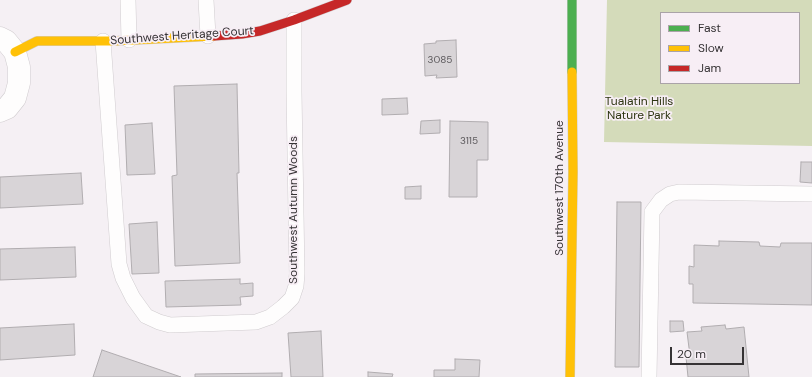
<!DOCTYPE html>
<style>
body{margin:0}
#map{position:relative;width:812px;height:377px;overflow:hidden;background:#f5f0f4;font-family:"DM Sans",sans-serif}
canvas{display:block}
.legend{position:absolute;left:660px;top:12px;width:140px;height:72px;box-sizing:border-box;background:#f7eef5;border:1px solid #aaa3a8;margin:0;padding:5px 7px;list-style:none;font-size:12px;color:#363335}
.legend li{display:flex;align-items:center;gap:8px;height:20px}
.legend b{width:20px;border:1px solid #aaa3a8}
.scale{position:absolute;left:670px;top:347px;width:74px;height:18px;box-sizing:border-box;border:2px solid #363335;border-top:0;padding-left:5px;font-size:12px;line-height:14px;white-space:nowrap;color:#363335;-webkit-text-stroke:3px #f7eef5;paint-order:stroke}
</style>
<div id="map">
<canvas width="812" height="377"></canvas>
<ul class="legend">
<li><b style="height:5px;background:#4caf50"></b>Fast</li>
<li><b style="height:5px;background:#ffc107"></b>Slow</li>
<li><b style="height:5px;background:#c62828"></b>Jam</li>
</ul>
<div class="scale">20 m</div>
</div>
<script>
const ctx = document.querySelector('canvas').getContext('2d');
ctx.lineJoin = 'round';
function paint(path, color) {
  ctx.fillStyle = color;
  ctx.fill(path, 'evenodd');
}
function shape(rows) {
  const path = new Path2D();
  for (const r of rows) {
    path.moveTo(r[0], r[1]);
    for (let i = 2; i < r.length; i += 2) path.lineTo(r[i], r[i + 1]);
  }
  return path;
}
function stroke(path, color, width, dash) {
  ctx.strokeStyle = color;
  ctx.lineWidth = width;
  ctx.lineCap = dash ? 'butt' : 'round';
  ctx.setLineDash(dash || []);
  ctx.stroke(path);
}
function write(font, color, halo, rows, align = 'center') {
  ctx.font = font + ' "DM Sans",sans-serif';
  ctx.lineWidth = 3.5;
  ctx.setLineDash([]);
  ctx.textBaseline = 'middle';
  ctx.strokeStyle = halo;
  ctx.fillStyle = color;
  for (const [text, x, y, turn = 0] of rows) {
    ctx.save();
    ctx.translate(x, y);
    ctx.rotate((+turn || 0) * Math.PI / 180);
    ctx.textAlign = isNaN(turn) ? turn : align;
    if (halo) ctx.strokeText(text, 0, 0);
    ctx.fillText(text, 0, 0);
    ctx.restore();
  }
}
paint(shape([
 [607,0,812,0,812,146,604,142],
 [661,13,799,13,799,83,661,83]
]), '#d4dbba');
const building = shape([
 [456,40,457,77,436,78,437,75,425,76,424,44,436,43,436,41,456,40],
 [237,84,239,173,237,173,240,263,175,266,172,176,177,175,174,86,237,84],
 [407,98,408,114,382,115,382,99,407,98],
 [440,120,440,133,420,134,421,121,440,120],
 [450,121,488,122,488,160,477,160,477,197,449,197,450,121],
 [152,123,155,174,127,175,125,125,152,123],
 [801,162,812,162,812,183,800,182,801,162],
 [81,173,83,204,0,208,0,177,81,173],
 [421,186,421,199,405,199,405,187,421,186],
 [617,202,641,202,639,367,615,367,617,202],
 [157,222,159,273,132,274,129,224,157,222],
 [719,241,759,242,760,246,780,247,781,243,812,243,812,305,693,303,693,284,689,284,689,266,694,267,694,245,719,246,719,241],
 [75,247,76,277,0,280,0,249,75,247],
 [240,279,240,284,253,283,253,296,240,297,241,305,166,307,165,281,240,279],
 [670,321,683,321,684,331,670,332,670,321],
 [74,324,75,355,0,360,0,328,74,324],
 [725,325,726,329,744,327,749,377,688,377,686,357,690,356,687,332,702,331,701,327,725,325],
 [321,331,323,377,291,377,288,333,321,331],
 [102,350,181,377,93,377,102,350],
 [455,359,480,360,479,377,434,377,434,370,455,370,455,359],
 [368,372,393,374,392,377,368,377,368,372],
 [282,373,282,377,195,377,195,374,282,373]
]);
paint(building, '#d8d4d7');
stroke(building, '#b1adb0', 1);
const lane = shape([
 [128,0,129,40],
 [206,0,208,36],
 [103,41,119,264,123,278,133,298,146,316,159,322,170,325,256,322,270,317,283,307,292,298,296,286,297,274,294,92,294,20],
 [649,377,652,212,661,200,670,194,679,192,812,194]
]);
const street = shape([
 [0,38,6,41,15,52,19,67,19,83,15,98,7,108,0,111]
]);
const fast = shape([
 [572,0,572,72]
]);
const slow = shape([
 [15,52,37,41,113,41,214,36],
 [570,377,573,172,572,72]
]);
const jam = shape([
 [214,36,242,34,260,31,294,20,347,0]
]);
stroke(lane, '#d0cccf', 16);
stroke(street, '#d0cccf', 23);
stroke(fast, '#d0cccf', 10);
stroke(slow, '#d0cccf', 10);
stroke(jam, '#d0cccf', 10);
stroke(lane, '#fefdfd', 15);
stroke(street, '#fefdfd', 22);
stroke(fast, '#4caf50', 9);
stroke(slow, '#ffc107', 9);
stroke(jam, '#c62828', 9);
write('10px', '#5e5b5e', null, [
 ["3085",440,60],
 ["3115",469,141]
]);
write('12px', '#363335', '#f7eef5', [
 ["Southwest Heritage Court",182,36,-4],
 ["Southwest 170th Avenue",560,188,-90],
 ["Southwest Autumn Woods",294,210,-90]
]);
write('12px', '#2e3612', '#f7eef5', [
 ["Tualatin Hills",639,102],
 ["Nature Park",639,116]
]);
</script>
